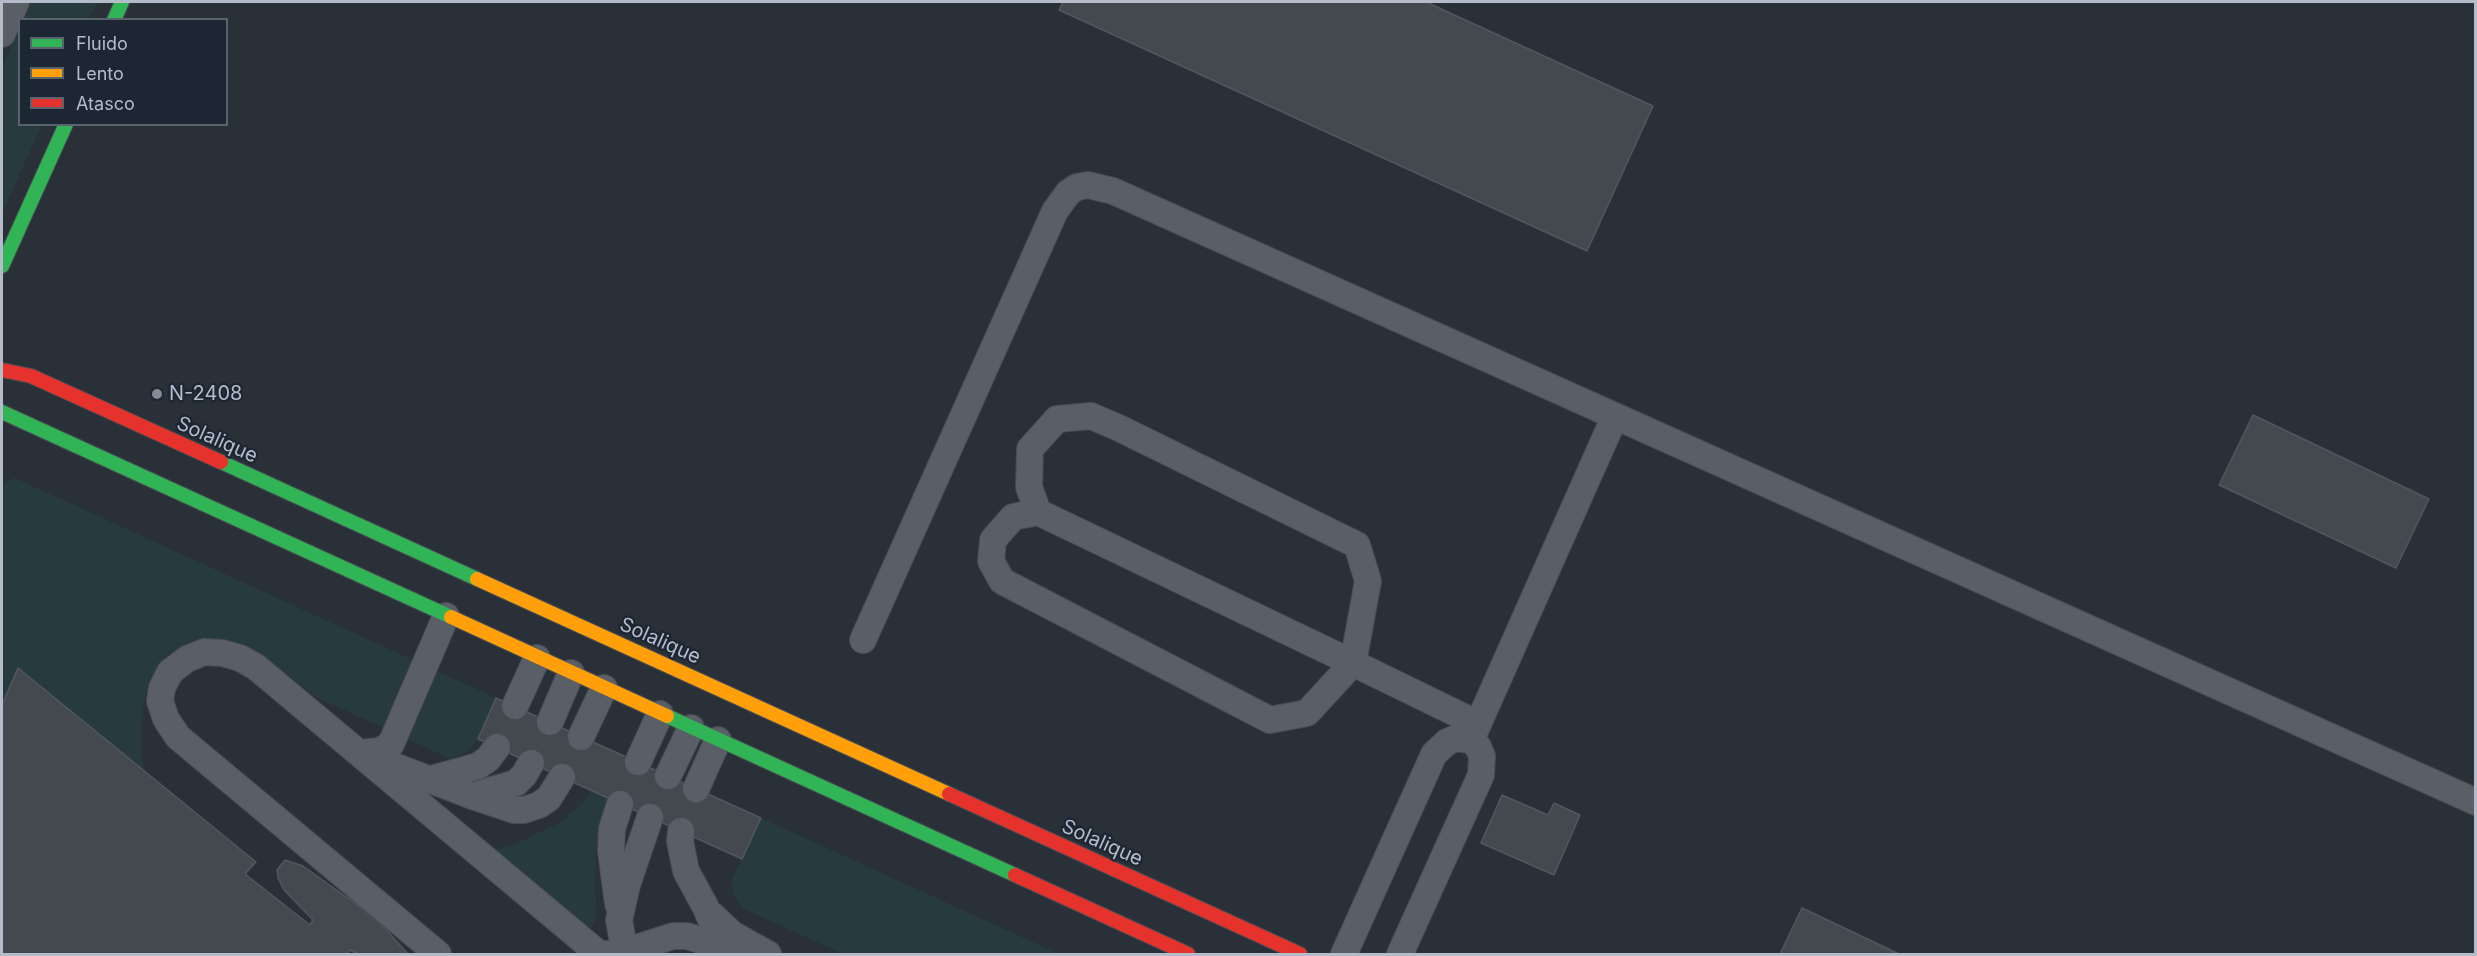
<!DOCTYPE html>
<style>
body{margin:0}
#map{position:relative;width:2477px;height:956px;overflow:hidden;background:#2a3038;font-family:Inter,sans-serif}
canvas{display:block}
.frame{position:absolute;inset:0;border:3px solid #b4bcc9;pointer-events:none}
.legend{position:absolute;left:18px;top:18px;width:210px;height:108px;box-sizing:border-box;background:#1d2633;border:2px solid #59626f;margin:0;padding:8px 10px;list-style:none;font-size:18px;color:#b4bcc9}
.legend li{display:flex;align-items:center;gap:12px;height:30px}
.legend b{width:30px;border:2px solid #59626f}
</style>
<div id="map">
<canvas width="2477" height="956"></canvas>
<div class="frame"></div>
<ul class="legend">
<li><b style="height:8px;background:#30b455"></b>Fluido</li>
<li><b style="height:8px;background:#ff9f0a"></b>Lento</li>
<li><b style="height:8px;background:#e5322d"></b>Atasco</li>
</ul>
</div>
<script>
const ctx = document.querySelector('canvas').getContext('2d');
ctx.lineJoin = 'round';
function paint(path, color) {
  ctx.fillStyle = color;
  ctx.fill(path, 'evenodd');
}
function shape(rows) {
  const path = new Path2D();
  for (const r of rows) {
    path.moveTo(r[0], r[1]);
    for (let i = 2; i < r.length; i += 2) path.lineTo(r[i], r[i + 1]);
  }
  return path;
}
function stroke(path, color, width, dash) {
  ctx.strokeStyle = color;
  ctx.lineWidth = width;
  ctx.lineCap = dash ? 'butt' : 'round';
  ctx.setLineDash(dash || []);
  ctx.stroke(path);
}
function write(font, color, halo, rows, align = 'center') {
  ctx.font = font + ' Inter,sans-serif';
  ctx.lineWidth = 4.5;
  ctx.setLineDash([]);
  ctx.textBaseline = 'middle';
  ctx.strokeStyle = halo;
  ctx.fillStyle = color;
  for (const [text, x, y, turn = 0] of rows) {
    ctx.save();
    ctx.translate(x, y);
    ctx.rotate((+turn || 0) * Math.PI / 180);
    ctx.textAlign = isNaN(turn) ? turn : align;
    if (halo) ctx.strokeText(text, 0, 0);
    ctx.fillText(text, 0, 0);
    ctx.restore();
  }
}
paint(shape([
 [31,2,98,2,89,19,23,19],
 [19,28,20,124,42,125,2,213,2,67],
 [15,478,496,698,478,739,466,753,449,758,316,697,266,658,241,644,214,639,188,643,166,656,150,681,143,707,141,745,144,772,18,668,2,705,2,484],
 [591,790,612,799,601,824,597,841,595,884,597,916,590,931,492,851,517,843,561,822,583,802],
 [761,818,1059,954,844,954,744,909,733,895,732,879]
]), '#273a3e');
const building = shape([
 [1063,2,1426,2,1653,106,1587,251,1059,10,1063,2],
 [2253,415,2429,499,2396,568,2219,485,2253,415],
 [18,668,256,862,245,874,310,925,313,920,284,890,278,878,277,870,285,860,303,866,352,901,381,924,408,954,358,954,350,950,346,954,2,954,2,705,18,668],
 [496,698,761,818,742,859,478,739,496,698],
 [1502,795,1548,815,1554,803,1580,815,1554,875,1481,843,1502,795],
 [1802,908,1899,954,1780,954,1802,908]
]);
paint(building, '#444950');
stroke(building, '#52575f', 1.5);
const lane = shape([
 [2,34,16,2],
 [1038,512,1353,663,1368,581,1357,545,1119,428,1091,416,1057,419,1030,449,1029,487,1038,512,1013,517,993,540,991,561,1002,581,1270,720,1307,713,1353,663,1478,724],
 [863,640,1055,211,1068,193,1077,187,1088,185,1113,191,2476,802],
 [515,706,537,658],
 [550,722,571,673],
 [581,737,604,688],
 [1471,740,1615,416],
 [360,753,380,751,391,744,446,616],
 [379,760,472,796,516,783,524,775,531,763],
 [638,762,660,714],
 [668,776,691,728],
 [428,780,478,766,488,759,497,747],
 [696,789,718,740],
 [472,796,514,810,524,810,539,805,549,798,562,777],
 [681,831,680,841,686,871,705,906,726,954],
 [618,904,611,851,612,829,620,804],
 [713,916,732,934,768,954],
 [438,954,178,737,166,719,160,701,162,688,170,672,187,659,204,652,222,653,240,658,256,667,599,954],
 [608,954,624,952,673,936,687,936,703,941,716,947,723,954],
 [625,954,619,920,627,885,650,817],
 [1344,954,1434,754,1447,742,1456,738,1471,740,1478,747,1482,756,1481,775,1400,954]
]);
const fast = shape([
 [114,20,122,2],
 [2,266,66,124],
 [2,412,451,617],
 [221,462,477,579],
 [667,716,1015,875]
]);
const slow = shape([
 [477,579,949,794],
 [451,617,667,716]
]);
const jam = shape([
 [2,370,31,376,221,462],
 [949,794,1300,954],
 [1015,875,1188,954]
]);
stroke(lane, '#484c53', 28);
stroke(fast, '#484c53', 16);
stroke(slow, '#484c53', 16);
stroke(jam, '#484c53', 16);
stroke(lane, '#5a5e66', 26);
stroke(fast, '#30b455', 14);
stroke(slow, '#ff9f0a', 14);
stroke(jam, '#e5322d', 14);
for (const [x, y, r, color] of [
 [157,394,6,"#848b96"]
]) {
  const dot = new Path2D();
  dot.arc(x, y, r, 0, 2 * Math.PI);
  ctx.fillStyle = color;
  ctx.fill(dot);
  stroke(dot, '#1d2633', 2);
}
write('20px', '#b4bcc9', '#1d2633', [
 ["N-2408",169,394]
], 'left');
write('20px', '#b4bcc9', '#1d2633', [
 ["Solalique",217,440,24],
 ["Solalique",660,641,24],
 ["Solalique",1102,843,24]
]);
</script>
